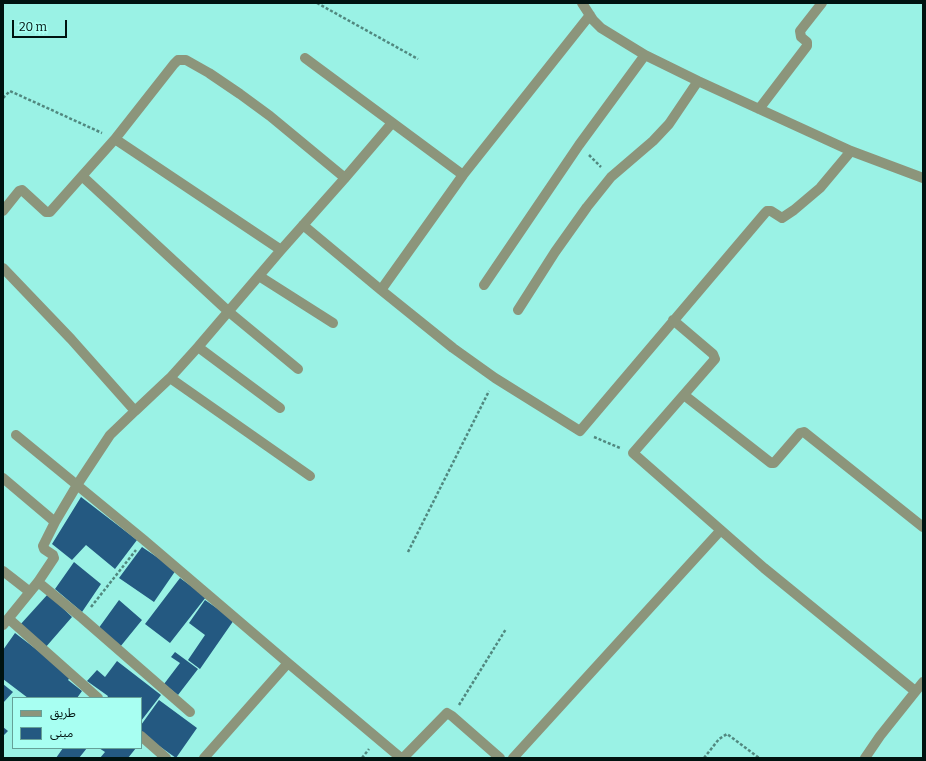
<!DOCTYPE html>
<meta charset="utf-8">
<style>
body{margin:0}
#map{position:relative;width:926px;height:761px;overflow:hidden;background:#9af2e5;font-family:Bitter,"Noto Sans Arabic",serif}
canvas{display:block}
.frame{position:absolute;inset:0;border:4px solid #001310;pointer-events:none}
.legend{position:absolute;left:12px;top:697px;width:130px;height:52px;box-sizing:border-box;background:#a8fff2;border:1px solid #65a198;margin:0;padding:5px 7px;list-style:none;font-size:12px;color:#001310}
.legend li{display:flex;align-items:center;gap:8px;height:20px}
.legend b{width:20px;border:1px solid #65a198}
.scale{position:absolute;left:12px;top:20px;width:55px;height:18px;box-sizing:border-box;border:2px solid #001310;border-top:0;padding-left:5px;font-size:12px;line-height:14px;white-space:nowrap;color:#001310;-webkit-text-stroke:3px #a8fff2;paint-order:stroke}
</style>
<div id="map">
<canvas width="926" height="761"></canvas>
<div class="frame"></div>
<ul class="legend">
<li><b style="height:5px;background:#8c957b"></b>طريق</li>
<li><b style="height:11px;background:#245981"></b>مبنى</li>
</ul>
<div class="scale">20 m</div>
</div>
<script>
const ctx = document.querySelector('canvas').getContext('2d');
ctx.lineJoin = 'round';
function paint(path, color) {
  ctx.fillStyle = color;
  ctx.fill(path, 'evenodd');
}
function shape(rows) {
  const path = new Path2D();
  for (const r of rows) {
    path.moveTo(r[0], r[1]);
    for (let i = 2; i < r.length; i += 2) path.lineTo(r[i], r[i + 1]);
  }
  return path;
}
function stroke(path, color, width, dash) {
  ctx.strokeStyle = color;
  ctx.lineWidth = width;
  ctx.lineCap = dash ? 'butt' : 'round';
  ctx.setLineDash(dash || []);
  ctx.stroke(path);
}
paint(shape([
 [81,497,137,540,115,569,86,545,72,560,52,544],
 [142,547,176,570,154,602,119,578],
 [74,562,101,584,82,612,55,589],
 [180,578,206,597,170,643,145,624],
 [48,594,72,617,45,648,19,626],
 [119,600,142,620,120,647,98,629],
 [205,600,234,620,200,669,188,660,205,635,189,623],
 [15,633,71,676,68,680,82,691,77,698,28,698,3,679,3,650],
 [175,652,198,669,178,695,164,684,180,663,171,657],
 [117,661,161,695,141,721,141,698,107,698,108,696,87,681,97,670,105,677],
 [3,684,13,692,3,703],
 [159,700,197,728,176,758,141,733,141,725],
 [3,727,8,731,3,736],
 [63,748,87,748,79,758,56,758],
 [99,748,136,748,128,758,100,758,105,752]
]), '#245981');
stroke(shape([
 [317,3,418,59],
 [3,98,10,91,102,133],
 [589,155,601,167],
 [594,437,620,448],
 [408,552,489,391],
 [91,607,136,550],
 [459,705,506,629],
 [362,758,369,749],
 [704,758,719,739,727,734,759,758]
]), '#51887f', 2.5, [3, 2]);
stroke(shape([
 [582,3,593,20,601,28,645,55,698,81,851,151,923,178],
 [305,58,463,175,381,290],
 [759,109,807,46,807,42,801,37,800,31,822,3],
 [115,139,281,250],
 [463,175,590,15],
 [3,211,19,191,22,190,46,212,50,212,82,176],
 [303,225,381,290,453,348,495,378,580,431,765,213,767,211,771,211,782,218,794,210,820,188,851,151],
 [3,268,71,339,135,411,170,378,198,347,281,250,345,178,392,123],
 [259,276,333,323],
 [484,285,579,145,645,55],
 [518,310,555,252,587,207,611,177,653,141,669,124,698,81],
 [673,320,713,354,715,359,633,453,764,568,915,691],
 [198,347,280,408],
 [298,369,229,312,82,176,115,139,174,64,178,60,186,60,209,73,240,94,270,116,345,178],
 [170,378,310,476],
 [684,395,771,463,774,463,800,433,804,432,923,527],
 [16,435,144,540,288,663,401,758],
 [3,478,55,522,43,546,44,549,53,555,54,558,38,582,3,625],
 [55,522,77,485,110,435,135,411],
 [3,571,30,592],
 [38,582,82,618,190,712],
 [9,619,98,698],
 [141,736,166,758],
 [204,758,288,663],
 [403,758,447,713,452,716,500,758],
 [513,758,720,531],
 [865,758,880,736,923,682]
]), '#8c957b', 10);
</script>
